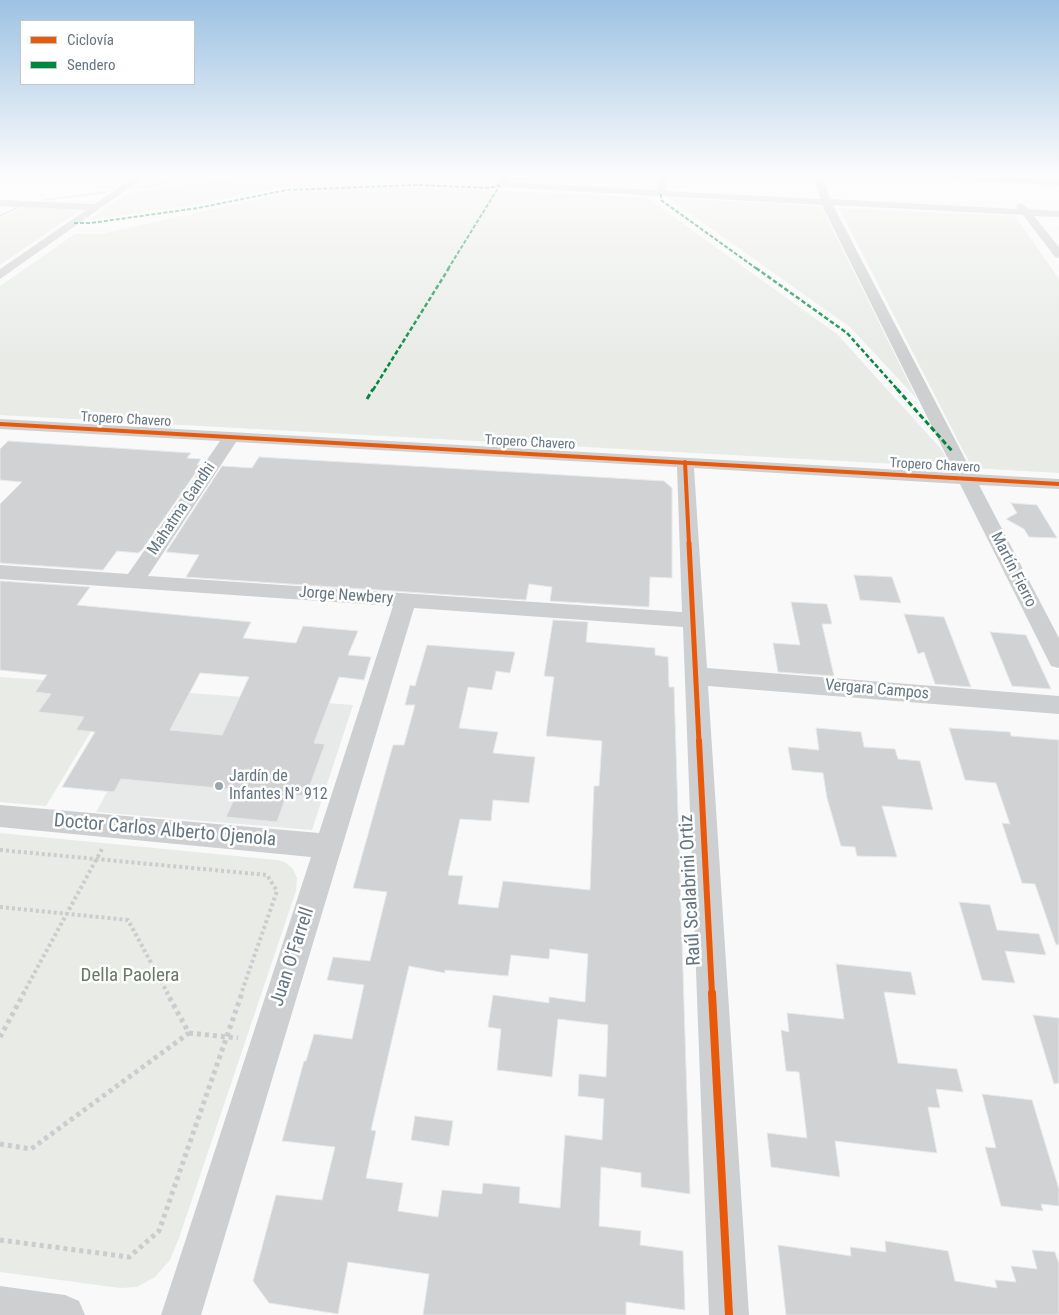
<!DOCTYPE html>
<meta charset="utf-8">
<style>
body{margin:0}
#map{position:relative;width:1059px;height:1315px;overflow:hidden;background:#f9f9f9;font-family:"Roboto Condensed",sans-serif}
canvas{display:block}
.legend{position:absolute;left:20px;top:20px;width:175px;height:65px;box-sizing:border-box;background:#fff;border:1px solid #c1c8cd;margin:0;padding:6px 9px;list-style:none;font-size:15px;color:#657683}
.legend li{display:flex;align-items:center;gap:10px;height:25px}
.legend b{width:25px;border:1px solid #c1c8cd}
</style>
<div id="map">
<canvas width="1059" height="1315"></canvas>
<ul class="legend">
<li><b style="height:6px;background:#e8590c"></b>Ciclovía</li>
<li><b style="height:6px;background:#00873e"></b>Sendero</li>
</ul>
</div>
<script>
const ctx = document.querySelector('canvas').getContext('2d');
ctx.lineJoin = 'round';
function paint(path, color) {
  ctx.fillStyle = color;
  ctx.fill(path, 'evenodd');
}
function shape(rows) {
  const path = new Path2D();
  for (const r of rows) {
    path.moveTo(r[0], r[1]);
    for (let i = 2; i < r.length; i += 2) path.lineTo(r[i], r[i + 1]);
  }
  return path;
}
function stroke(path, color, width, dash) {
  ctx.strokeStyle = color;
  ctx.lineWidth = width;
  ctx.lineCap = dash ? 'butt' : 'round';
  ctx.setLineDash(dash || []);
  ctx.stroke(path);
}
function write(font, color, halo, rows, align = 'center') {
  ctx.font = font + ' "Roboto Condensed",sans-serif';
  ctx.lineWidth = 5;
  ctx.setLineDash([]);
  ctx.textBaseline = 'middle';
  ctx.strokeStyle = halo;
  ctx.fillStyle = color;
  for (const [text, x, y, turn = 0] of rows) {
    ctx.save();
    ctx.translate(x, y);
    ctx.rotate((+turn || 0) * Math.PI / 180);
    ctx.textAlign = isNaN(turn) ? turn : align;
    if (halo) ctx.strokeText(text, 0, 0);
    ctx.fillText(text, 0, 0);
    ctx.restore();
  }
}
paint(shape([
 [163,691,353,705,312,830,96,812]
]), '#e8e9e9');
paint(shape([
 [247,174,491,174,482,186,409,182,283,187,194,205,91,220,115,201,131,192],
 [413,187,646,197,837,334,942,450,951,467,0,415,0,286,75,234,101,234,293,191],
 [668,198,821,206,917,399,850,327],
 [24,207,81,210,0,265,0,219],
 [839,208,1015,216,1059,279,1059,473,972,468],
 [0,677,119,685,46,806,0,802],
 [0,833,277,860,285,862,293,869,297,878,296,891,179,1238,170,1260,155,1277,137,1287,120,1288,0,1272]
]), '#e8ebe6');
paint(shape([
 [217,174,222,174,134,189,132,188,217,174],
 [106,191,107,193,43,201,41,200,106,191],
 [20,205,23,206,0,217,0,215,20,205]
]), '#ced6d9');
const building = shape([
 [8,441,191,453,187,458,201,459,197,465,201,465,142,550,138,553,117,551,103,570,0,563,0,504,22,482,0,480,0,449,8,441],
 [259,457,664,481,672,488,672,578,650,577,649,607,550,601,552,587,529,584,526,600,186,577,199,555,166,552,222,466,252,468,259,457],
 [1011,503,1037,505,1057,538,1029,537,1024,529,1006,519,1017,513,1011,503],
 [854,575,892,577,901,603,860,600,854,575],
 [0,581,90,587,77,605,251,622,243,638,296,643,303,626,358,631,348,655,371,657,364,680,339,677,314,743,325,744,306,796,287,794,277,822,226,817,238,790,121,779,114,792,62,787,95,732,76,730,84,717,38,712,51,694,35,692,47,675,0,670,0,581],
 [200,673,249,677,222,735,170,730,200,673],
 [791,602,827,604,832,624,822,624,834,676,778,672,773,643,800,645,791,602],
 [904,614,944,617,971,687,935,684,924,652,918,654,904,614],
 [553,620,588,622,586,642,655,648,655,655,668,657,669,687,674,687,690,1194,641,1187,641,1173,601,1167,599,1226,641,1231,640,1245,683,1251,685,1310,626,1302,626,1315,423,1315,429,1274,348,1262,338,1314,269,1303,253,1281,276,1195,322,1200,335,1147,282,1141,304,1061,306,1061,314,1034,352,1039,364,985,327,980,333,957,370,961,387,892,353,888,393,745,404,745,415,705,405,705,410,685,415,686,427,645,515,652,510,673,496,671,492,690,468,687,459,728,498,732,493,753,535,757,529,803,493,800,491,821,460,819,448,875,463,876,458,904,498,908,503,881,590,890,594,786,599,786,602,741,546,736,554,677,544,676,553,620],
 [550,949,588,954,585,1002,549,997,549,1003,493,995,488,1027,501,1029,497,1070,552,1077,558,1019,608,1025,606,1077,579,1074,578,1096,604,1099,602,1140,565,1135,560,1208,519,1203,520,1187,483,1183,482,1194,442,1190,438,1217,398,1211,403,1183,366,1178,376,1131,371,1130,409,966,445,973,445,970,508,976,511,955,549,959,550,949],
 [990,632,1026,635,1051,689,1012,686,990,632],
 [816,728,861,732,864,747,895,749,898,759,920,761,933,810,882,806,897,857,857,856,855,847,841,846,827,798,823,773,792,770,788,747,819,750,816,728],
 [949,728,1010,732,1011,736,1059,740,1059,944,1056,945,1035,884,1022,883,1002,823,1010,824,996,783,965,780,949,728],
 [959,902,990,905,997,930,1039,934,1046,955,1005,951,1015,983,982,980,959,902],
 [836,964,911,972,916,995,884,992,898,1063,957,1069,963,1092,936,1089,940,1108,928,1107,937,1153,835,1141,840,1177,771,1167,767,1133,807,1138,799,1072,786,1071,781,1030,789,1032,787,1013,844,1019,836,964],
 [1033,1015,1059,1018,1059,1083,1054,1084,1033,1015],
 [982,1094,1032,1100,1059,1189,1059,1206,1041,1204,1043,1211,1001,1206,985,1147,996,1148,982,1094],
 [415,1116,453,1121,449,1146,411,1140,415,1116],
 [885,1241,948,1251,955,1281,997,1288,995,1280,1016,1282,1011,1266,1037,1269,1032,1250,1055,1252,1059,1264,1059,1315,786,1315,778,1245,851,1256,850,1247,886,1252,885,1241]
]);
paint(building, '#d0d2d3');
stroke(building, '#e8e8e8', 1);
stroke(shape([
 [0,850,267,875,277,891,241,994],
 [0,907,128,920,168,994],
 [23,994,102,849]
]), '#cbcccd', 4, [3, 3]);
stroke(shape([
 [189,1033,238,1038],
 [0,1037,24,993],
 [0,1144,31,1149,189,1033,167,993],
 [0,1240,129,1257,159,1231,242,993]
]), '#cbcccd', 5, [4, 4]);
paint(shape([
 [138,174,149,174,0,279,0,269,86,210,0,206,0,200,95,204,138,174],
 [504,174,513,174,507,182,657,190,660,174,668,174,666,191,820,199,814,174,823,174,830,199,1018,209,1016,206,1021,203,1029,209,1059,211,1059,217,1034,216,1059,247,1059,258,1055,257,1023,215,833,205,973,474,1059,479,1059,489,979,485,1059,638,1059,668,1051,666,960,484,694,468,707,668,1059,696,1059,714,708,686,749,1315,709,1315,683,627,414,608,201,1315,161,1315,311,857,0,827,0,805,319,833,393,606,0,579,0,565,128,574,220,441,0,429,0,419,955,473,822,205,497,187,495,185,504,174],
 [236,442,677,467,682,612,148,576,236,442],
 [888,174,943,174,1059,179,1059,185,893,177,888,174],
 [0,1286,65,1295,79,1301,85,1315,0,1315,0,1286]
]), '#cecfd0');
stroke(shape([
 [661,194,661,200,757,269],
 [74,223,91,223,198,208,287,190,417,185,489,188,500,185],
 [448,269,500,185]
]), '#00873e', 2, [4, 2]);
stroke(shape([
 [756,268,847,333,898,390],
 [373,390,449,268]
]), '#00873e', 2.5, [4.5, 2.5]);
stroke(shape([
 [897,389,953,452],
 [367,399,373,389]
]), '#00873e', 3, [5.5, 3]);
stroke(shape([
 [0,424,1059,484],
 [685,462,689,544]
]), '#e8590c', 4);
stroke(shape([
 [689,543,699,742]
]), '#e8590c', 5);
stroke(shape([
 [699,741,712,994]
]), '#e8590c', 6);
stroke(shape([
 [712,993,729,1315]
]), '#e8590c', 8);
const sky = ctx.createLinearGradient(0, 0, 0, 358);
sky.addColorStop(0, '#9dc2e2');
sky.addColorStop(0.49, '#fcfcfc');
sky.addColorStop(1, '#fcfcfc00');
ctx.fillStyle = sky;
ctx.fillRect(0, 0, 1059, 358);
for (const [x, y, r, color] of [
 [219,786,5,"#99a4ac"]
]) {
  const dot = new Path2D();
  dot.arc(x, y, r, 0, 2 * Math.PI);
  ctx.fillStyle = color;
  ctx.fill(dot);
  stroke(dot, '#fff', 2);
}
write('14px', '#657683', '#fff', [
 ["Tropero Chavero",126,420,3],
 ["Tropero Chavero",530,443,3],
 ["Tropero Chavero",935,466,3]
]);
write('16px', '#657683', '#fff', [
 ["Mahatma Gandhi",182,509,-56],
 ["Martín Fierro",1013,570,63],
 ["Jorge Newbery",346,596,4],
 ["Vergara Campos",877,690,5]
]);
write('16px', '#657683', '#fff', [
 ["Jardín de",229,777],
 ["Infantes N° 912",229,795]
], 'left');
write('19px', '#657683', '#fff', [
 ["Doctor Carlos Alberto Ojenola",165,831,5],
 ["Raúl Scalabrini Ortiz",691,890,-93],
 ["Juan O'Farrell",293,957,-72]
]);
write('19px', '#687a64', '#fff', [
 ["Della Paolera",130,976]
]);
</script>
